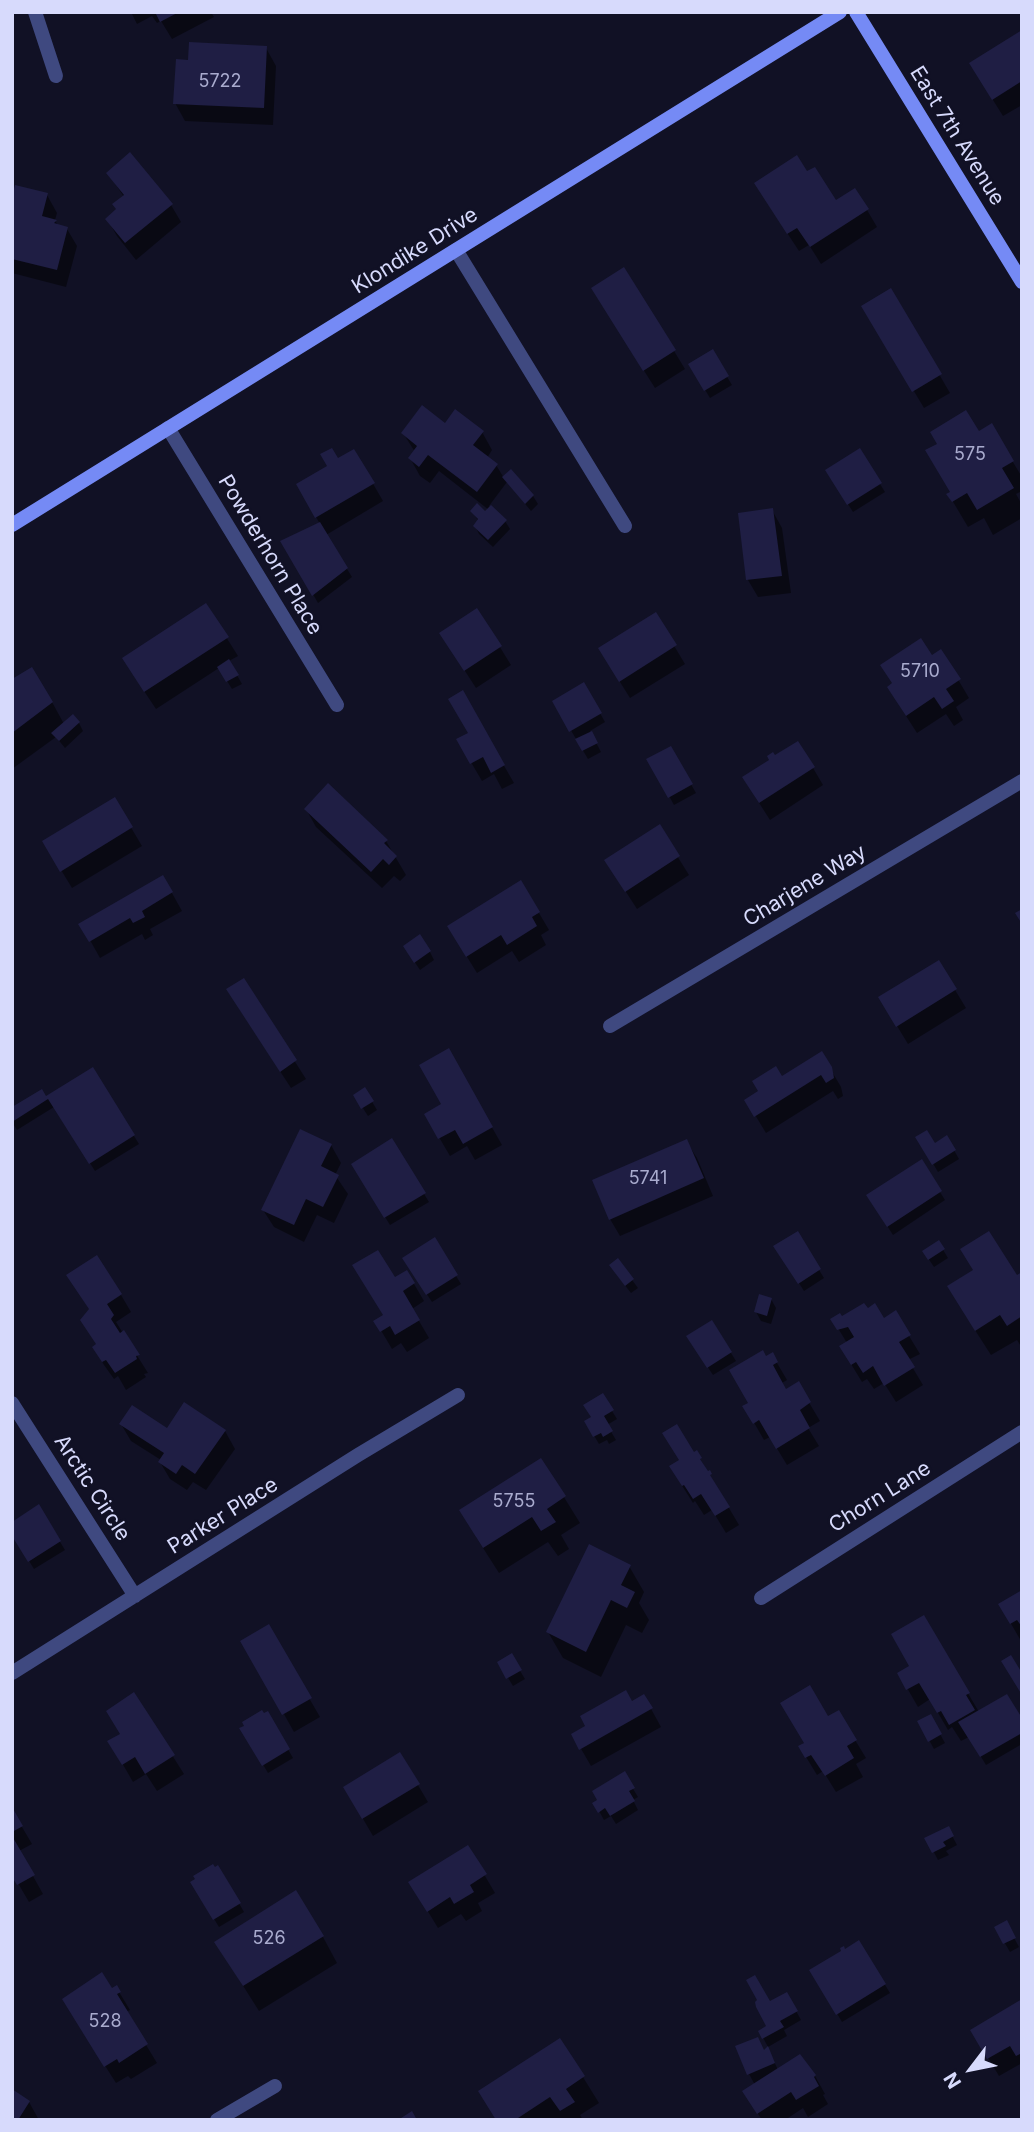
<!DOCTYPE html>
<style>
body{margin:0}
#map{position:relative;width:1034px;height:2132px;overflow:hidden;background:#111125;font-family:Inter,sans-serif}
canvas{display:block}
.frame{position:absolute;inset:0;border:14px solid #d7dafc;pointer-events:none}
.north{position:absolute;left:936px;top:2034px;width:70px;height:70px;-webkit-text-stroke:5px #111125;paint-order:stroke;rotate:238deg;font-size:19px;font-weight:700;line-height:28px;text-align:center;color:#d7dafc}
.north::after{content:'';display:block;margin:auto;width:24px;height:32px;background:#d7dafc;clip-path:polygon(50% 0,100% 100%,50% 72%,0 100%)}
</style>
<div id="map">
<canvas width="1034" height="2132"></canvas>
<div class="frame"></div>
<div class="north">N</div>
</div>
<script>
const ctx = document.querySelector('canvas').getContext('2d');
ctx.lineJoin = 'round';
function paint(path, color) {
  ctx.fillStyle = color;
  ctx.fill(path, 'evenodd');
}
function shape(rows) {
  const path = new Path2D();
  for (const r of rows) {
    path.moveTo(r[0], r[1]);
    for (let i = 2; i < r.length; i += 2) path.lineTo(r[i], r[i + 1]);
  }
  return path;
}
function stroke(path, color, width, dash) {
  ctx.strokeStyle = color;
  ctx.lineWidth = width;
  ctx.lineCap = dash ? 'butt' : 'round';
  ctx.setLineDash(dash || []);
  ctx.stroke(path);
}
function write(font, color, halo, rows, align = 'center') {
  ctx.font = font + ' Inter,sans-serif';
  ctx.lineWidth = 5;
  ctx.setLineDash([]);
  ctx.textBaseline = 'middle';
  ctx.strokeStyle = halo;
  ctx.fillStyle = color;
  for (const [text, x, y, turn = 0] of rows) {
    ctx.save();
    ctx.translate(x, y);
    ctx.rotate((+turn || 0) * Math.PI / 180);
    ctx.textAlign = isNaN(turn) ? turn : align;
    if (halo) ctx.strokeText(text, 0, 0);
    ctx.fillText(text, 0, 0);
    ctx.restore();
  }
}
paint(shape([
 [131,12,211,12,214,17,172,39,161,21,157,23,152,16,137,24],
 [1022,32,1022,105,1003,116,981,81],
 [266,48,276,66,273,125,185,121,175,103,189,62],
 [108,173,171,205,181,222,136,260,117,236,107,219,118,210,124,197],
 [807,174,836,203,867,210,877,227,821,264,809,245,799,251,766,201],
 [47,195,57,213,55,220,58,226,67,229,77,246,66,287,12,273,12,204],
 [624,269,685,369,655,388,603,306],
 [890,290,950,393,924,408,863,306],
 [712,352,732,385,710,398,690,365],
 [445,425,482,432,492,450,487,458,496,465,504,478,533,496,538,504,531,511,507,482,489,506,505,521,510,529,493,547,479,534,475,526,479,522,472,511,485,514,489,510,439,471,430,483,420,476,410,458,415,452,403,433],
 [991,426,1022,477,1022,491,1016,494,1022,505,1022,518,993,535,984,518,968,527,949,495,952,493],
 [354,451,383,501,326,535,352,577,318,603,283,542,320,524,308,503,338,461],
 [827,471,880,484,885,492,853,512],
 [772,510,782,528,791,593,758,597,748,580],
 [206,605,238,656,229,661,242,684,232,689,219,668,156,709,134,676],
 [477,610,511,665,476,688,452,651],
 [655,614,685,664,630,698,610,666],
 [941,651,969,698,956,707,963,720,954,726,946,714,917,733,899,705,931,657],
 [12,681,52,702,64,724,79,723,83,731,65,748,56,737,12,769],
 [584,685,605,722,590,731,601,752,588,759,554,702],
 [462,693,514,783,502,789,494,774,482,781,458,740,470,734],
 [670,748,696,793,674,805,649,760],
 [775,758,813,768,823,785,770,820,754,795],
 [114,799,142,846,72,888,44,842],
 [306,809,386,841,406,875,400,881,394,876,382,888,316,827],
 [659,827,689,875,637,909,617,878],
 [163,877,182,911,150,929,153,935,145,940,142,934,100,958,81,924],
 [539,913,549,930,541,935,546,945,519,962,512,951,477,973,459,944],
 [430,952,434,960,420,970,410,955],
 [938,962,966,1008,908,1044,880,998],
 [243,980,306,1079,291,1088,238,1007],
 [448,1050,502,1145,475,1160,467,1146,450,1156,426,1115,444,1104],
 [821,1053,841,1087,843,1096,838,1099,833,1091,766,1133,746,1100],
 [92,1069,139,1144,95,1171,54,1107,17,1130,12,1122,12,1109,45,1098],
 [365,1090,377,1110,368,1116,355,1096],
 [918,1138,934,1145,947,1138,959,1159,938,1172],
 [391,1140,429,1202,390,1225,353,1165],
 [686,1141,697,1158,713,1196,620,1236,610,1219],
 [331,1145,341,1163,335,1175,348,1194,334,1223,317,1215,304,1242,274,1227,263,1210],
 [921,1162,945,1200,893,1235,873,1204],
 [797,1234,824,1278,804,1291,781,1255],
 [434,1240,461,1284,432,1302,409,1267],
 [939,1243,948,1258,934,1267,924,1252],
 [618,1261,638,1288,631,1293,616,1274],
 [407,1272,424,1301,412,1309,429,1338,407,1352,401,1343,392,1349,376,1322,385,1316,394,1280],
 [1022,1275,1022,1348,1017,1340,991,1355,964,1313],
 [121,1295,131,1312,116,1322,148,1373,144,1374,146,1377,126,1390,118,1376,114,1379,104,1365,94,1347,97,1345,82,1320],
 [771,1299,776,1308,771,1324,761,1321,756,1312],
 [895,1313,920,1354,908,1360,923,1385,896,1402,884,1383,874,1389,867,1379,862,1382,851,1364,847,1343,833,1320,883,1320],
 [693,1345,731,1353,736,1361,713,1375],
 [766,1358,777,1363,787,1380,782,1383,786,1391,798,1384,820,1421,808,1428,819,1446,787,1465,770,1437,764,1440,745,1407,750,1403],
 [602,1395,617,1419,607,1425,616,1440,609,1444,607,1440,599,1444,586,1422,593,1418],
 [121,1424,168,1431,225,1431,235,1449,206,1490,193,1482,187,1490,170,1479,160,1462,161,1460,131,1441],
 [696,1452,739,1525,726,1533,712,1510,704,1515,695,1501,693,1503,681,1484,694,1454],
 [541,1460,580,1523,561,1535,569,1549,558,1556,548,1542,499,1573,476,1537],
 [39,1507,65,1550,34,1569,12,1533],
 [629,1566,644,1592,639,1603,649,1620,642,1633,626,1625,601,1677,563,1658,548,1632],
 [1022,1592,1022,1641,1021,1641,1010,1622],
 [923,1617,979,1712,1022,1721,1022,1744,986,1765,969,1737,961,1741,952,1727,948,1730,930,1699,918,1707,899,1674,912,1666],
 [268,1627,320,1717,294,1732,243,1641],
 [511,1656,525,1679,513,1686,499,1663],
 [134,1695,184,1774,157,1791,146,1774,133,1782,110,1742,122,1735],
 [644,1696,661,1727,591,1766,573,1735],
 [838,1712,866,1758,856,1764,863,1777,836,1792,823,1771,817,1775,800,1747,827,1719],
 [267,1713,293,1758,268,1773,242,1729],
 [930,1716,945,1743,934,1749,919,1722],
 [400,1755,428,1802,373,1836,345,1788],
 [624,1774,638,1797,633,1800,638,1810,616,1824,611,1816,604,1820,599,1811],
 [12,1810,32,1844,19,1851,43,1894,29,1902,12,1873],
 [948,1828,957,1845,946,1851,949,1855,938,1860,927,1839],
 [468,1847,495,1893,478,1903,482,1911,466,1921,461,1914,438,1928,421,1900],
 [218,1867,244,1912,219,1927,192,1883],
 [1006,1923,1019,1947,1010,1952,996,1928],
 [323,1937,337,1963,259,2011,216,1943],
 [859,1942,890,1993,842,2022,812,1971],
 [116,1987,130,2010,126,2012,157,2063,131,2079,128,2076,116,2083,74,2017],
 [787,1994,801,2020,784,2030,787,2036,768,2047,760,2032,769,2027,770,2003],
 [1022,2001,1022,2063,999,2076,972,2031],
 [560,2040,599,2103,580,2115,583,2120,497,2120],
 [765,2052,772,2057,778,2070,800,2056,815,2076,825,2094,823,2095,828,2104,808,2117,803,2108,785,2120,762,2120,755,2109,755,2085,749,2074],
 [29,2102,39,2120,12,2120]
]), '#0007');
paint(shape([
 [155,12,179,12,160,22],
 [1022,30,1022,81,992,100,969,63],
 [189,42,267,46,264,108,173,104,176,59,188,60],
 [130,152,173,204,125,243,105,219,116,209,112,204,124,195,106,173],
 [797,155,807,171,815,167,836,200,855,188,869,209,810,247,797,228,787,234,754,183],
 [15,185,48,193,42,216,57,220,54,223,68,227,57,270,12,259,12,196],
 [624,267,676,350,643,371,591,288],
 [891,288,942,374,912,392,861,306],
 [713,349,729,376,704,391,688,364],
 [422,405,445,423,455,409,484,431,473,445,498,464,477,492,428,455,419,467,408,458,417,446,401,433],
 [966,410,979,431,992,423,1014,461,1002,468,1014,488,977,510,967,493,952,502,946,494,950,492,925,450,937,444,930,432],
 [332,448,338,458,354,449,375,483,315,518,296,484,327,466,320,454],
 [860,448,882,483,847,505,825,470],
 [511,469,534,495,525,504,502,477],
 [477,503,485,511,491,505,507,520,488,540,473,526,478,519,470,511],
 [773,508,782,576,746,580,738,513],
 [320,522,348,568,312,596,280,541],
 [206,603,229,637,144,692,122,658],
 [477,608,502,646,464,671,439,633],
 [656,612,677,645,619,682,598,648],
 [921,638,932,655,941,649,961,679,946,689,954,701,942,709,934,697,906,716,887,687,892,683,880,665],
 [229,659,239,675,226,682,217,667],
 [32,667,53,702,12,733,12,679],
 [584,682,602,713,569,732,552,701],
 [463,690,505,765,491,773,483,757,470,764,456,739,468,733,448,699],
 [73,714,80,722,59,741,51,733],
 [592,731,598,743,582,751,575,739],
 [798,741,815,767,759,803,742,777,769,760,767,756,773,752,775,755],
 [671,746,693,784,668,798,646,759],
 [328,783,388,840,384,843,397,856,389,865,383,859,371,872,304,809],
 [115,797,133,827,60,872,42,841],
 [660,824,680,856,625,892,604,860],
 [163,875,173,892,142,911,145,917,133,923,130,918,89,942,78,924],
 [521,880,540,912,532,917,537,926,507,945,501,935,466,957,447,926],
 [1022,909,1022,924,1015,913],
 [420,934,431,951,414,963,403,946],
 [939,960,957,989,896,1027,878,997],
 [244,978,297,1060,280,1072,226,989],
 [449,1048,493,1127,463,1144,455,1130,438,1139,424,1114,441,1104,419,1065],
 [822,1051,832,1067,834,1078,826,1083,821,1075,754,1117,744,1100,758,1091,752,1081,776,1066,782,1076],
 [93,1067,135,1135,89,1164,48,1099,12,1122,12,1107,42,1089,46,1096],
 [365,1087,374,1101,361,1109,353,1095],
 [300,1129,332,1144,321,1166,339,1175,323,1207,306,1199,294,1225,261,1210],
 [927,1130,935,1143,947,1135,956,1150,932,1165,915,1137],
 [392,1138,426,1193,384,1218,351,1164],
 [687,1139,704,1178,609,1220,592,1180],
 [922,1159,942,1191,887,1227,866,1195],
 [798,1231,821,1269,798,1284,773,1246],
 [989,1231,1017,1275,1022,1272,1022,1279,1020,1280,1022,1283,1022,1316,1007,1326,1000,1315,975,1331,947,1286,973,1270,960,1249],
 [435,1237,458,1275,426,1295,402,1258],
 [939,1240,945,1249,928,1260,922,1251],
 [378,1250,395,1277,407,1270,415,1283,403,1291,420,1320,395,1335,390,1326,380,1332,373,1321,383,1315,352,1265],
 [97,1255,122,1294,107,1304,114,1315,111,1319,120,1333,124,1330,140,1355,136,1356,137,1359,115,1373,106,1360,102,1362,92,1347,96,1344,80,1320,89,1309,66,1275],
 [618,1258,634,1279,625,1286,609,1265],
 [759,1294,772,1298,767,1316,754,1312],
 [864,1303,868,1308,875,1303,884,1318,896,1310,911,1335,899,1342,915,1367,884,1386,873,1366,863,1373,856,1362,851,1365,839,1346,854,1337,848,1327,837,1330,830,1319,840,1313,842,1316],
 [712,1320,732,1352,707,1368,686,1336],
 [763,1350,766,1356,773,1352,778,1362,773,1365,786,1389,799,1381,811,1402,800,1410,810,1428,776,1449,759,1420,753,1424,742,1406,748,1403,729,1370],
 [603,1393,614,1410,604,1416,613,1431,603,1437,601,1433,593,1437,584,1421,591,1417,583,1405],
 [184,1402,226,1430,195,1474,182,1465,176,1474,158,1462,164,1453,119,1424,132,1405,167,1428],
 [677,1424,694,1452,697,1450,702,1458,700,1459,708,1471,710,1470,712,1474,710,1475,730,1507,715,1516,701,1494,693,1499,684,1485,682,1486,669,1466,679,1460,662,1433],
 [541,1458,566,1496,547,1509,556,1522,541,1531,532,1517,483,1548,459,1510],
 [39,1504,61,1541,28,1562,12,1536,12,1522],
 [589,1544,631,1565,621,1585,635,1592,627,1608,611,1600,586,1652,546,1632],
 [1022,1590,1022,1627,1017,1620,1010,1624,998,1604],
 [924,1615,970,1693,966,1695,975,1710,949,1725,941,1711,937,1713,919,1683,906,1690,897,1673,909,1666,891,1634],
 [269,1624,312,1698,282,1715,240,1641],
 [512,1653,522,1670,506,1679,497,1662],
 [1011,1655,1022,1673,1022,1695,1001,1661],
 [810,1685,828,1716,839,1710,857,1740,847,1746,854,1758,825,1776,811,1755,805,1758,798,1746,804,1743,780,1703],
 [626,1690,632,1701,644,1694,653,1708,579,1750,571,1734,585,1726,580,1716],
 [134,1692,175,1755,145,1774,135,1757,122,1765,107,1741,120,1734,106,1711],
 [1007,1694,1022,1718,1022,1733,980,1757,958,1722],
 [262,1710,264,1713,268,1711,290,1749,262,1766,239,1728,244,1726,242,1722],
 [931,1714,942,1734,928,1742,917,1721],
 [400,1752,420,1784,362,1819,343,1787],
 [625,1771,635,1788,629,1791,635,1801,610,1816,605,1808,598,1813,592,1803,597,1800,592,1791],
 [12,1807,23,1826,12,1832],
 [949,1826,954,1836,943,1842,946,1846,932,1853,924,1838],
 [12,1836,35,1875,17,1885,12,1877],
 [468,1845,487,1874,470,1885,474,1892,454,1904,450,1897,427,1912,408,1882],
 [213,1864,215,1867,218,1865,241,1903,213,1920,190,1882,195,1879,193,1876],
 [296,1890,324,1936,243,1986,214,1942],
 [1007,1920,1016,1938,1003,1944,994,1927],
 [859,1940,886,1984,836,2015,809,1970,841,1951,840,1948,844,1946,845,1949],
 [102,1972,112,1988,117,1985,121,1992,117,1994,148,2044,119,2063,117,2059,104,2067,62,1999],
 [755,1975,770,2001,787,1992,798,2011,780,2021,784,2027,762,2039,758,2031,766,2026,756,2007,755,2002,757,2000,746,1980],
 [1022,1999,1022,2053,1016,2056,1010,2046,987,2059,970,2030],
 [758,2037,764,2050,768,2046,775,2063,747,2075,735,2046],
 [560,2038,585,2076,566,2089,575,2102,560,2111,550,2097,515,2120,496,2120,478,2091],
 [800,2054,816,2075,814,2077,819,2086,796,2100,791,2092,757,2114,742,2091],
 [12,2089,30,2101,18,2120,12,2120],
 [412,2111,417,2120,398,2120]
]), '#1f1e44');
stroke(shape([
 [35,12,56,76],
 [456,250,625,526],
 [168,428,337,705],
 [610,1026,1022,781],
 [12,1403,135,1596],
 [761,1598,1022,1432],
 [12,1673,358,1455,458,1395],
 [217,2120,275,2086]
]), '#3f4980', 14);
stroke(shape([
 [856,12,1022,282],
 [12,525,840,12]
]), '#758af5', 14);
write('18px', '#a9abce', null, [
 ["5722",220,82],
 ["575",970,455],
 ["5710",920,672],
 ["5741",648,1179],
 ["5755",514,1502],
 ["526",269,1939],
 ["528",105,2022]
]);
write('21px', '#d7dafc', '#111125', [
 ["East 7th Avenue",957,136,58],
 ["Klondike Drive",415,251,-32],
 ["Powderhorn Place",270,555,59],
 ["Charjene Way",805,886,-31],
 ["Arctic Circle",92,1488,57],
 ["Chorn Lane",880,1497,-32],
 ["Parker Place",223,1516,-32]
]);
</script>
